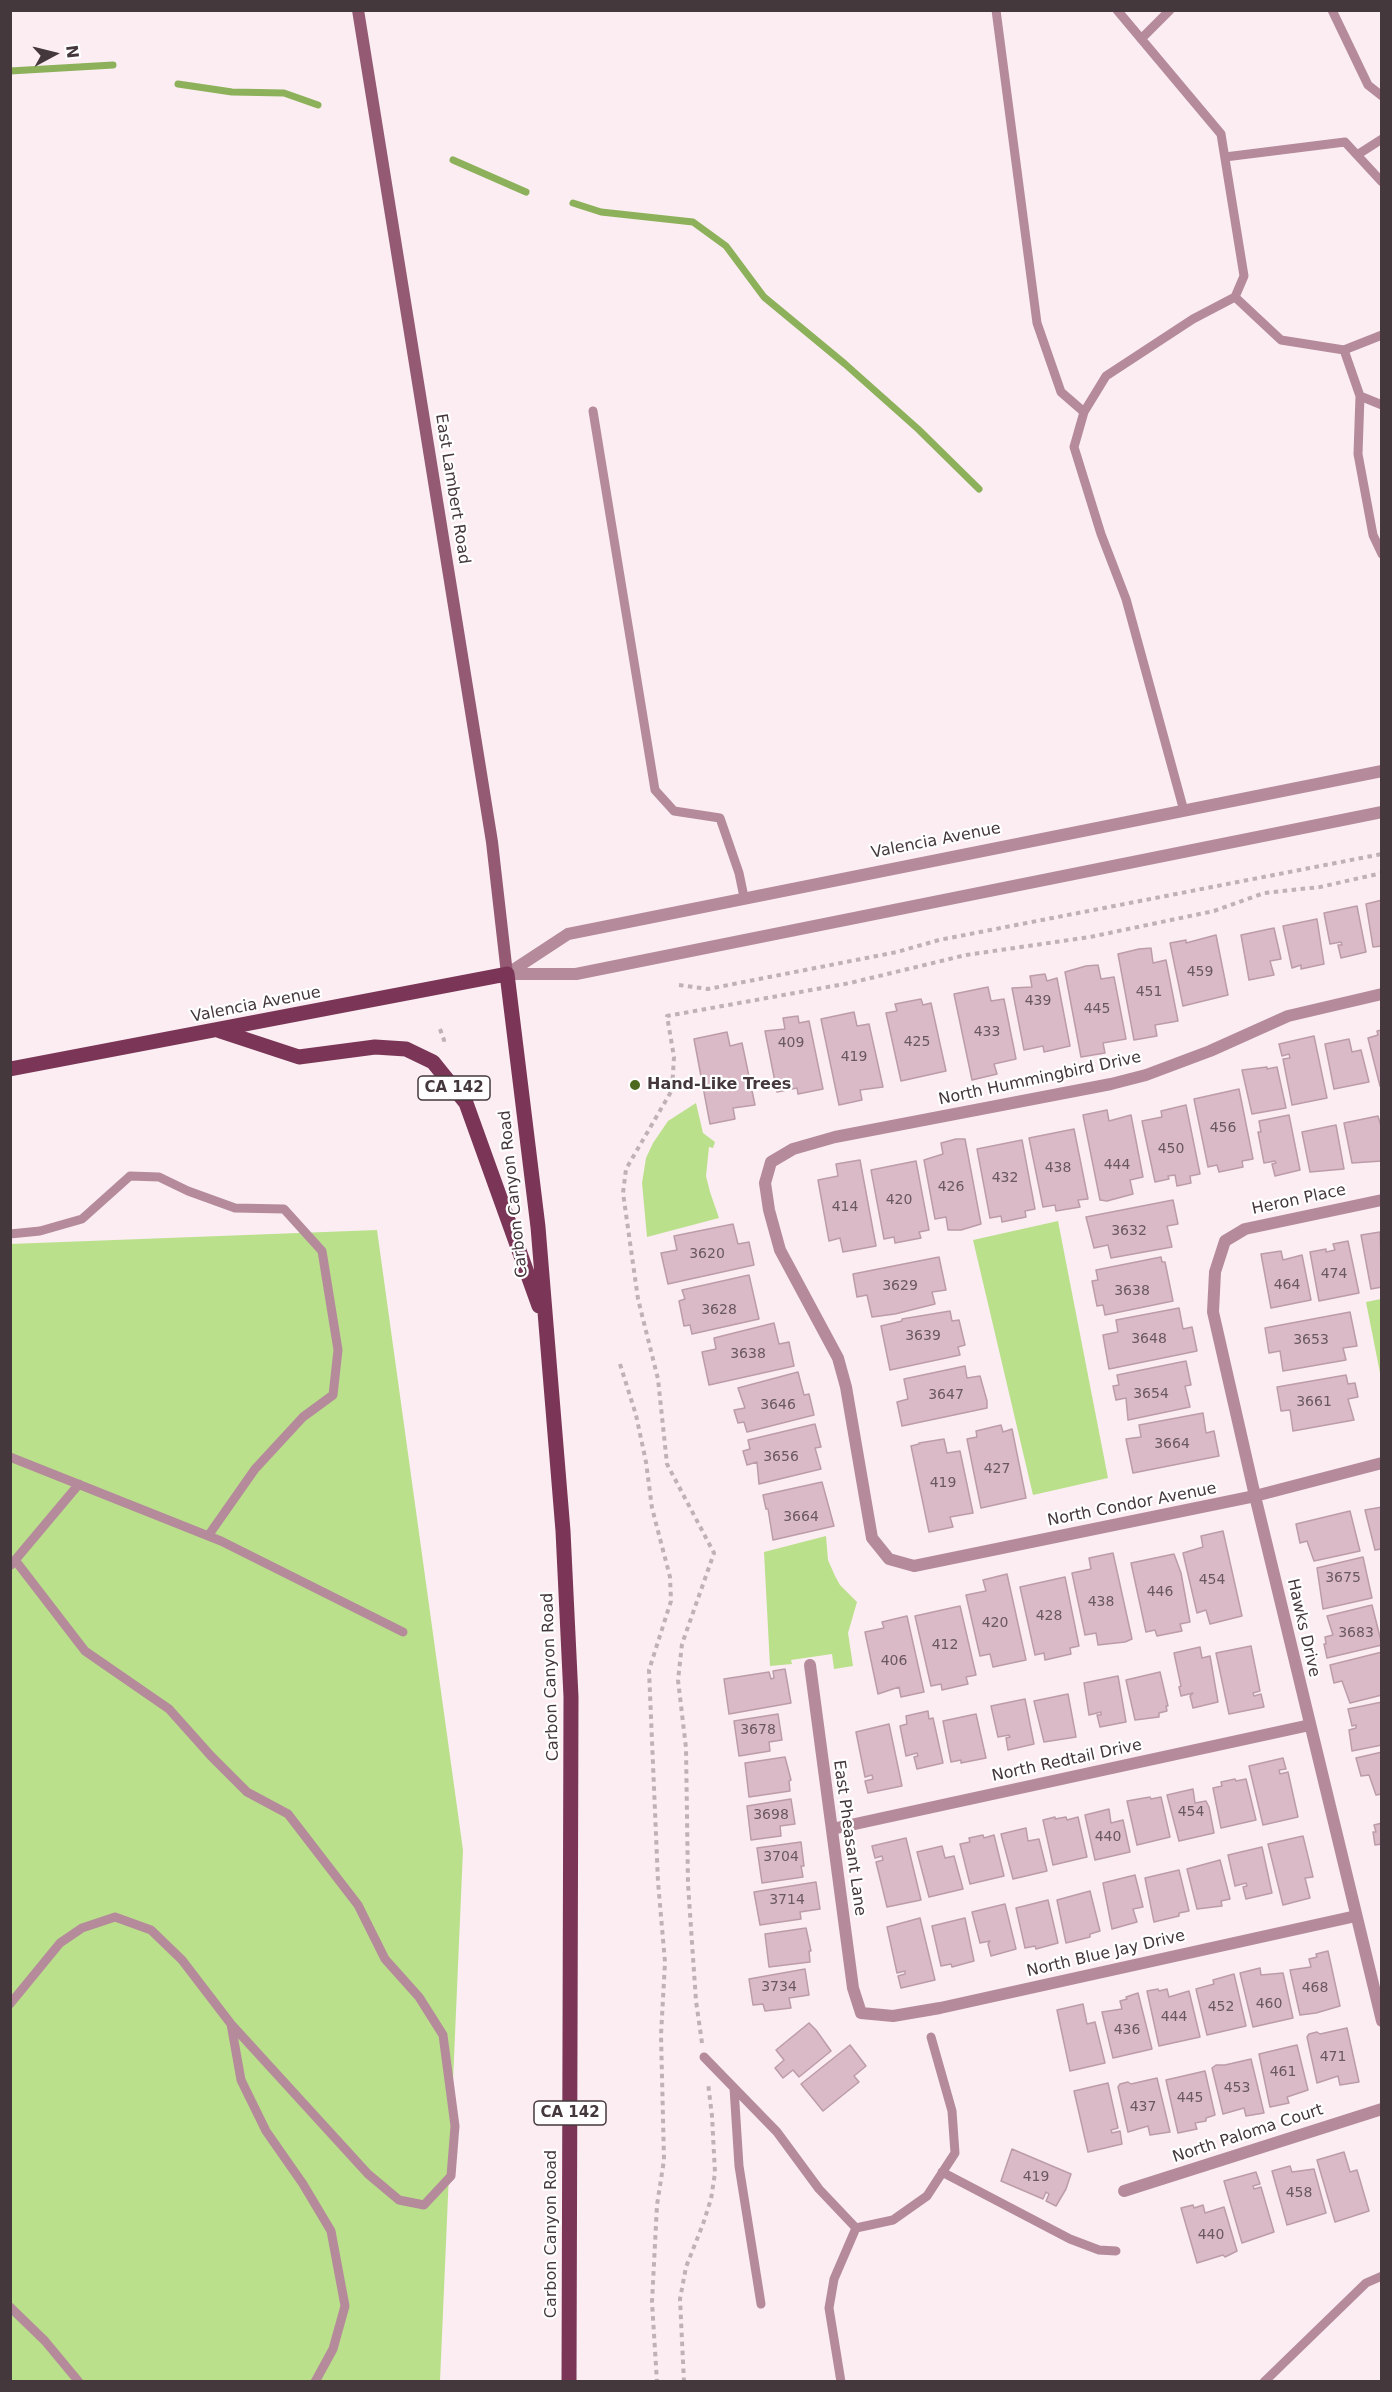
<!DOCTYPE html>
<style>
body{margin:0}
#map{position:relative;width:1392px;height:2392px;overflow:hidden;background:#fbedf2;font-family:"DejaVu Sans",sans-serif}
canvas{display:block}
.frame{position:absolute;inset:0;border:12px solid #45383d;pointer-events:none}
.north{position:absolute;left:24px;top:24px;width:60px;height:60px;-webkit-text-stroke:4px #fff;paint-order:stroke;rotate:83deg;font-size:16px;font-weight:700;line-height:24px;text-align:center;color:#45383d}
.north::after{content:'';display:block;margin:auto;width:21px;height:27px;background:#45383d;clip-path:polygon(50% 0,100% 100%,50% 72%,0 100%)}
</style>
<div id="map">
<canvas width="1392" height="2392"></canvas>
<div class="frame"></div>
<div class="north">N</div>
</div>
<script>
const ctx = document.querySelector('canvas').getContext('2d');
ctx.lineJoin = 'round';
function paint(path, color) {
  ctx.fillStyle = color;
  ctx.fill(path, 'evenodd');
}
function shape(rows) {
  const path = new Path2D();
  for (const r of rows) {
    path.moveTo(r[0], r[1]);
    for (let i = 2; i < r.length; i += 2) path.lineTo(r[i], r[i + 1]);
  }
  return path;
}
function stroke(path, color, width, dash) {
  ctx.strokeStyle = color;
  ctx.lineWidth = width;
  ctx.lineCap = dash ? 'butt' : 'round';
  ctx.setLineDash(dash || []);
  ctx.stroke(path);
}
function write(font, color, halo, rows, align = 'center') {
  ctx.font = font + ' "DejaVu Sans",sans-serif';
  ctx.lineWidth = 4.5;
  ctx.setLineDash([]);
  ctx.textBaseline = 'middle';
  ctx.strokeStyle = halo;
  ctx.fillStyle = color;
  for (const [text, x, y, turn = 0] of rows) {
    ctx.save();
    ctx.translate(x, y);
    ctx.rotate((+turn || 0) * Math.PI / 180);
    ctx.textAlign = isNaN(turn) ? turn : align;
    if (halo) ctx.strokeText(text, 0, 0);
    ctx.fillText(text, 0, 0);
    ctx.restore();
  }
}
paint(shape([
 [696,1103,703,1133,715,1142,713,1148,709,1147,706,1176,710,1192,719,1218,647,1237,642,1183,646,1158,653,1143,668,1121],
 [1058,1221,1108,1478,1033,1495,973,1240],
 [377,1230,463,1850,440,2381,11,2381,10,1244],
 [1381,1299,1382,1299,1381,1378,1366,1302],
 [826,1536,828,1560,835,1576,840,1585,857,1602,848,1633,853,1666,834,1669,832,1654,791,1660,792,1664,770,1666,764,1552]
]), '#bbe08c');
stroke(shape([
 [10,71,113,65],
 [178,84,232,92,284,93,318,105],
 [453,160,526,192],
 [573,203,601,212,693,222,726,246,764,297,845,364,918,429,979,489]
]), '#8db15a', 7);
const building = shape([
 [1382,900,1382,946,1373,947,1366,904,1382,900],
 [1357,906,1366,952,1341,958,1338,945,1342,945,1341,942,1330,944,1324,913,1357,906],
 [1317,919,1324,964,1301,969,1301,965,1292,968,1283,926,1317,919],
 [1274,928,1281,959,1270,961,1274,975,1249,980,1241,935,1274,928],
 [1216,935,1228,995,1183,1006,1170,943,1186,940,1186,943,1216,935],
 [1151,948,1153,963,1166,960,1178,1021,1155,1025,1157,1036,1134,1040,1118,954,1139,949,1151,948],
 [1098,965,1101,979,1114,977,1126,1039,1103,1043,1105,1053,1081,1057,1065,972,1086,966,1098,965],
 [1045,974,1047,981,1057,978,1070,1046,1044,1052,1043,1046,1024,1050,1012,988,1032,987,1030,976,1045,974],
 [988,987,991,1001,1004,999,1016,1059,994,1064,997,1074,972,1080,954,994,988,987],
 [921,999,923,1005,931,1003,946,1071,901,1081,886,1013,897,1011,895,1004,921,999],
 [854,1012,857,1026,869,1024,883,1087,860,1090,862,1100,839,1105,821,1019,854,1012],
 [798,1016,799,1023,809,1021,823,1089,798,1094,797,1088,777,1092,765,1031,785,1029,783,1018,798,1016],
 [1382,1030,1382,1086,1380,1086,1368,1038,1378,1035,1377,1031,1382,1030],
 [727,1032,730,1046,742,1043,755,1105,733,1108,735,1119,710,1124,694,1039,727,1032],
 [1314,1036,1327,1098,1292,1105,1283,1059,1290,1058,1289,1054,1282,1056,1279,1044,1314,1036],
 [1349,1039,1352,1052,1361,1050,1369,1082,1334,1089,1325,1044,1349,1039],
 [1267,1067,1267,1069,1277,1067,1286,1108,1252,1114,1242,1070,1267,1067],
 [1239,1089,1253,1159,1242,1161,1243,1167,1219,1172,1217,1165,1208,1167,1194,1099,1239,1089],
 [1186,1105,1200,1174,1190,1176,1191,1183,1177,1186,1175,1175,1168,1176,1169,1179,1155,1182,1142,1121,1162,1117,1161,1111,1186,1105],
 [1107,1110,1109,1121,1131,1115,1143,1177,1130,1180,1133,1194,1107,1201,1100,1200,1083,1115,1107,1110],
 [1289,1115,1300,1170,1275,1176,1272,1164,1276,1163,1275,1161,1264,1163,1258,1132,1261,1132,1259,1121,1289,1115],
 [1378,1116,1382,1130,1382,1161,1352,1163,1344,1123,1378,1116],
 [1336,1125,1344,1169,1310,1172,1302,1132,1336,1125],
 [1074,1129,1088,1199,1078,1200,1080,1207,1056,1211,1055,1205,1043,1207,1029,1138,1074,1129],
 [956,1139,965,1139,981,1224,961,1230,948,1230,946,1217,935,1219,924,1160,943,1154,941,1143,956,1139],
 [1022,1140,1035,1209,1025,1211,1026,1217,1002,1222,1001,1216,990,1218,977,1149,1022,1140],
 [860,1160,876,1246,843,1252,840,1238,829,1241,818,1180,838,1176,836,1164,860,1160],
 [916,1161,929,1230,919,1232,921,1238,895,1243,894,1237,884,1239,871,1170,916,1161],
 [1173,1200,1178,1224,1167,1226,1172,1247,1111,1258,1108,1245,1094,1248,1086,1217,1173,1200],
 [733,1224,738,1244,749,1242,754,1265,668,1284,661,1253,677,1250,674,1236,733,1224],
 [1380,1232,1382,1287,1371,1289,1361,1235,1380,1232],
 [1348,1241,1359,1293,1319,1301,1310,1252,1326,1249,1326,1252,1335,1250,1333,1244,1348,1241],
 [1281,1251,1283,1260,1302,1255,1311,1300,1271,1308,1261,1254,1281,1251],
 [939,1257,946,1290,932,1292,935,1304,895,1314,872,1317,867,1295,857,1297,853,1274,939,1257],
 [1161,1257,1162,1262,1165,1262,1173,1301,1105,1315,1103,1305,1097,1306,1092,1281,1098,1280,1096,1270,1161,1257],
 [749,1275,759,1319,692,1334,690,1325,684,1326,679,1301,685,1299,682,1290,749,1275],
 [1179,1308,1183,1329,1192,1327,1197,1351,1109,1369,1103,1335,1118,1332,1116,1320,1179,1308],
 [950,1311,952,1321,959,1320,965,1345,958,1347,960,1355,890,1370,881,1326,902,1321,902,1319,950,1311],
 [1350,1312,1357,1346,1343,1348,1346,1360,1283,1371,1280,1351,1269,1353,1265,1328,1350,1312],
 [774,1323,779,1344,789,1342,794,1366,709,1385,702,1352,716,1349,714,1338,774,1323],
 [1186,1361,1191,1385,1185,1386,1190,1407,1128,1420,1126,1398,1116,1400,1113,1386,1119,1385,1117,1375,1186,1361],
 [965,1366,967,1378,980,1376,987,1401,987,1408,902,1426,897,1402,908,1399,904,1379,965,1366],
 [798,1372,804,1395,809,1394,814,1415,747,1432,744,1422,738,1423,734,1410,745,1408,738,1388,798,1372],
 [1346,1375,1348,1384,1355,1383,1358,1397,1348,1399,1354,1420,1293,1431,1290,1410,1281,1411,1277,1387,1346,1375],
 [1203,1413,1206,1433,1214,1431,1219,1456,1133,1473,1126,1439,1141,1437,1139,1425,1203,1413],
 [815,1424,821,1447,815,1448,821,1469,759,1484,757,1462,747,1465,743,1451,750,1449,748,1440,815,1424],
 [1001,1425,1003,1432,1012,1429,1026,1498,981,1508,967,1439,977,1437,976,1431,1001,1425],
 [944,1439,947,1453,960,1451,973,1513,950,1517,953,1527,929,1532,911,1446,919,1444,919,1443,944,1439],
 [822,1482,834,1526,773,1540,768,1509,766,1509,763,1495,822,1482],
 [1382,1507,1382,1549,1375,1550,1365,1510,1382,1507],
 [1350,1511,1360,1551,1314,1561,1307,1541,1300,1543,1296,1524,1350,1511],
 [1223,1531,1242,1616,1210,1624,1206,1610,1197,1613,1183,1553,1203,1547,1201,1536,1223,1531],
 [1113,1553,1132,1639,1125,1642,1098,1645,1096,1633,1085,1635,1072,1573,1091,1569,1089,1558,1113,1553],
 [1174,1554,1181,1573,1190,1622,1180,1624,1182,1631,1157,1636,1155,1630,1146,1632,1131,1563,1174,1554],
 [1363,1557,1372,1598,1323,1609,1317,1568,1363,1557],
 [1007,1574,1026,1660,993,1667,990,1654,980,1656,966,1595,986,1591,983,1580,1007,1574],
 [1065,1577,1079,1646,1070,1648,1071,1654,1045,1660,1044,1653,1035,1655,1020,1587,1065,1577],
 [1372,1605,1382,1645,1327,1658,1324,1644,1326,1644,1325,1637,1333,1635,1327,1616,1372,1605],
 [960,1606,976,1675,966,1677,968,1684,942,1690,941,1684,931,1686,915,1616,960,1606],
 [907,1616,924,1692,901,1697,899,1687,878,1694,865,1632,884,1628,882,1622,907,1616],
 [1251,1646,1260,1691,1253,1693,1254,1696,1261,1694,1264,1707,1229,1714,1216,1653,1251,1646],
 [1200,1647,1202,1658,1210,1656,1218,1702,1193,1708,1190,1696,1193,1693,1181,1696,1179,1687,1181,1686,1174,1653,1200,1647],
 [1382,1652,1382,1695,1350,1703,1342,1681,1334,1683,1330,1665,1382,1652],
 [785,1669,791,1703,729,1714,724,1679,769,1672,771,1679,774,1678,773,1671,785,1669],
 [1160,1672,1168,1706,1166,1706,1167,1711,1159,1713,1159,1717,1135,1720,1126,1680,1160,1672],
 [1118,1676,1126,1722,1100,1727,1097,1715,1101,1715,1101,1712,1089,1715,1084,1683,1118,1676],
 [1068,1694,1076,1737,1044,1742,1034,1701,1068,1694],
 [1025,1699,1034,1744,1008,1750,1006,1738,1010,1737,1009,1735,998,1737,991,1706,1025,1699],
 [1382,1702,1382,1745,1352,1751,1349,1730,1356,1728,1356,1725,1352,1726,1348,1709,1382,1702],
 [928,1711,929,1719,933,1718,943,1763,917,1769,914,1757,918,1756,917,1753,906,1756,900,1726,907,1724,906,1716,928,1711],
 [778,1714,782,1740,769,1742,770,1751,739,1756,734,1721,778,1714],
 [976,1714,986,1758,961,1763,961,1760,951,1762,943,1721,976,1714],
 [889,1724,902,1786,868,1793,865,1781,873,1779,872,1775,865,1777,856,1732,889,1724],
 [1382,1752,1382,1794,1376,1795,1369,1775,1361,1776,1356,1758,1382,1752],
 [785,1757,791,1780,789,1781,790,1791,749,1797,745,1763,785,1757],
 [1283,1758,1286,1769,1279,1770,1280,1774,1288,1772,1298,1817,1263,1825,1249,1766,1283,1758],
 [1235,1779,1236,1781,1246,1779,1256,1820,1221,1828,1213,1788,1222,1786,1221,1782,1235,1779],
 [1193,1789,1195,1803,1206,1801,1209,1807,1214,1833,1179,1841,1167,1795,1193,1789],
 [1150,1797,1151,1799,1161,1797,1170,1837,1137,1845,1127,1801,1150,1797],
 [791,1799,795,1824,780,1826,781,1836,751,1840,747,1806,791,1799],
 [1109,1809,1111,1823,1123,1820,1130,1852,1095,1860,1085,1815,1109,1809],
 [1055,1817,1055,1819,1066,1817,1067,1820,1078,1817,1087,1857,1053,1865,1043,1820,1055,1817],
 [1382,1823,1382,1844,1375,1845,1373,1832,1376,1832,1374,1825,1382,1823],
 [1026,1828,1028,1841,1039,1839,1047,1871,1013,1879,1001,1834,1026,1828],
 [983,1835,984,1838,994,1835,1004,1876,970,1884,960,1844,970,1842,969,1838,983,1835],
 [1303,1836,1313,1877,1305,1878,1310,1898,1283,1905,1268,1844,1303,1836],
 [906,1838,921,1900,887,1907,876,1862,883,1860,882,1856,875,1858,872,1846,906,1838],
 [801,1842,804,1866,801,1866,803,1877,762,1883,757,1848,801,1842],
 [942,1846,945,1858,954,1856,963,1889,929,1897,917,1852,942,1846],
 [1262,1847,1272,1893,1246,1899,1243,1887,1247,1886,1246,1883,1235,1886,1228,1855,1262,1847],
 [1220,1860,1230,1899,1221,1901,1222,1906,1197,1909,1187,1869,1220,1860],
 [1179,1870,1189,1911,1179,1913,1179,1916,1154,1922,1145,1878,1179,1870],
 [1135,1875,1143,1907,1133,1909,1137,1922,1112,1929,1103,1883,1135,1875],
 [816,1882,820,1909,800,1912,801,1919,760,1925,754,1892,816,1882],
 [1090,1891,1100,1931,1090,1934,1090,1937,1066,1943,1057,1900,1090,1891],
 [1048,1900,1058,1943,1036,1949,1035,1946,1025,1948,1016,1908,1048,1900],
 [1005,1904,1016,1949,991,1956,988,1944,990,1941,980,1943,972,1912,1005,1904],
 [920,1918,935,1980,901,1988,898,1976,905,1974,905,1971,897,1973,887,1927,920,1918],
 [965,1918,974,1961,952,1967,951,1964,941,1966,932,1926,965,1918],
 [806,1928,811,1951,809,1951,810,1962,769,1967,765,1934,806,1928],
 [1328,1951,1340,2006,1316,2013,1300,2015,1290,1970,1311,1967,1309,1959,1317,1957,1316,1954,1328,1951],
 [1260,1968,1261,1975,1283,1973,1293,2018,1253,2027,1240,1973,1260,1968],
 [805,1969,809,1995,789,1998,791,2008,765,2011,763,2004,753,2005,749,1979,805,1969],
 [1234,1974,1246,2026,1207,2035,1196,1989,1214,1984,1213,1980,1234,1974],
 [1158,1989,1159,1991,1167,1989,1169,1997,1189,1991,1200,2037,1159,2046,1147,1991,1158,1989],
 [1138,1993,1152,2049,1113,2058,1102,2012,1122,2009,1120,2001,1127,1999,1126,1997,1138,1993],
 [1083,2004,1087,2024,1095,2022,1105,2063,1070,2071,1057,2010,1083,2004],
 [809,2023,816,2030,831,2051,799,2077,793,2070,783,2078,775,2068,784,2060,776,2050,809,2023],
 [1347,2028,1359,2082,1340,2085,1338,2076,1317,2083,1307,2037,1309,2034,1317,2032,1320,2034,1347,2028],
 [850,2045,866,2066,854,2076,859,2082,823,2111,801,2084,850,2045],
 [1297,2045,1308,2090,1287,2097,1289,2103,1270,2107,1259,2054,1297,2045],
 [1251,2059,1264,2113,1246,2116,1244,2108,1223,2114,1212,2068,1216,2065,1225,2065,1251,2059],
 [1205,2071,1215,2115,1206,2118,1206,2121,1195,2123,1197,2129,1178,2133,1166,2080,1205,2071],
 [1157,2078,1170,2132,1150,2135,1148,2126,1128,2132,1118,2087,1120,2084,1128,2082,1131,2084,1157,2078],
 [1108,2083,1118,2128,1111,2130,1112,2133,1120,2131,1122,2144,1088,2152,1074,2091,1108,2083],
 [1012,2149,1071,2174,1066,2189,1056,2206,1046,2201,1049,2194,1046,2192,1043,2199,1001,2181,1012,2149],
 [1344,2152,1350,2172,1357,2170,1369,2211,1335,2222,1317,2160,1344,2152],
 [1290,2166,1292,2172,1314,2169,1326,2213,1287,2225,1272,2171,1290,2166],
 [1256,2172,1260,2184,1253,2186,1254,2189,1261,2187,1274,2232,1242,2243,1224,2181,1256,2172],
 [1193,2205,1194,2208,1203,2205,1205,2213,1224,2207,1237,2251,1225,2257,1223,2255,1197,2263,1181,2208,1193,2205]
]);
paint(building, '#dabac6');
stroke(building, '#bc9ca8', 1.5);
stroke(shape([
 [679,985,708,989,897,952,939,940,1382,854],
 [440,1029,444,1040,443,1046],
 [620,1364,636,1415,646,1462,652,1508,670,1577,671,1601,649,1670,658,1882,665,1962,661,2035,664,2160,657,2205,652,2302,657,2382],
 [702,2043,696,2001,688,1884,686,1748,678,1680,682,1644,714,1553,667,1464,658,1379,638,1299,623,1193,626,1169,672,1090,674,1057,667,1016,850,983,966,955,1090,937,1214,911,1264,893,1320,887,1382,873],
 [684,2382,680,2299,686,2267,703,2224,711,2199,715,2173,712,2116,708,2083]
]), '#bfb1b6', 4, [4.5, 4.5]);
stroke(shape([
 [996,10,1037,323,1061,392,1084,412],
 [1117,10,1221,134,1244,276,1235,297,1193,319,1106,376,1084,412,1074,447,1101,534,1126,599,1184,811],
 [1332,10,1368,85,1382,96],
 [1141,39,1170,10],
 [1357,155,1382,139],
 [1225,157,1345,142,1382,182],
 [1235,297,1281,340,1344,350,1382,335],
 [1344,350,1360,396,1358,454,1373,535,1382,554],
 [1360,396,1382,405],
 [593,411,655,790,674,811,720,818,739,873,744,897],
 [10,1234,40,1231,82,1219,130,1176,159,1177,188,1191,235,1208,284,1209,322,1251,338,1350,333,1395,303,1417,255,1469,208,1536],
 [10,1457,221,1541,403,1632],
 [11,1565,79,1484],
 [10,2004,60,1943,82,1928,115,1917,151,1930,182,1960,231,2024,368,2174,399,2200,424,2205,451,2176,455,2126,443,2035,419,1997,385,1959,358,1905,288,1814,247,1792,211,1756,169,1709,85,1651,15,1560],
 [231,2024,241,2080,266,2131,303,2184,331,2231,345,2306,333,2349,315,2382],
 [704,2057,777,2132,819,2189,856,2228],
 [734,2088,739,2166,761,2304],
 [942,2172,1070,2239,1099,2250,1116,2251],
 [10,2307,45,2341,79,2382],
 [841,2382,829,2308,834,2279,856,2228,893,2220,927,2196,955,2153,952,2111,931,2037],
 [1264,2382,1366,2283,1382,2276]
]), '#b58b9c', 9);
stroke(shape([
 [1382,994,1288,1016,1210,1051,1146,1075,1111,1084,835,1137,793,1149,771,1162,765,1183,769,1210,780,1250,838,1358,846,1387,872,1538,889,1559,914,1566,1255,1496,1382,1463],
 [1382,1200,1245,1229,1225,1241,1215,1272,1213,1312,1255,1496,1382,2021],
 [810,1665,853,1988,861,2013,893,2016,940,2008,1356,1916],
 [832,1829,1310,1725],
 [1124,2191,1382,2109]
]), '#b58b9c', 12);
stroke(shape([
 [507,974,568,934,1382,771],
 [509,974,576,974,1382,812]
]), '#b58b9c', 12);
stroke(shape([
 [358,10,492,842,507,974]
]), '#945a74', 12);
stroke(shape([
 [220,1031,299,1057,375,1047,406,1049,433,1062,466,1103,539,1306],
 [10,1069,507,974,538,1227,563,1531,571,1697,569,2382]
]), '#7b3657', 15);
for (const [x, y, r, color] of [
 [635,1085,6,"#4c691d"]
]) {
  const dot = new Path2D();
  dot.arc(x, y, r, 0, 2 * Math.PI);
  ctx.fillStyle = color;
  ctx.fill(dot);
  stroke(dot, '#fff', 2);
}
write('14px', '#6a585f', null, [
 ["459",1200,972],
 ["451",1149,992],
 ["439",1038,1001],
 ["445",1097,1009],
 ["433",987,1032],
 ["425",917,1042],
 ["409",791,1043],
 ["419",854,1057],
 ["456",1223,1128],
 ["450",1171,1149],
 ["444",1117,1165],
 ["438",1058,1168],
 ["432",1005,1178],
 ["426",951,1187],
 ["420",899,1200],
 ["414",845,1207],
 ["3632",1129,1231],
 ["3620",707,1254],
 ["474",1334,1274],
 ["464",1287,1285],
 ["3629",900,1286],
 ["3638",1132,1291],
 ["3628",719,1310],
 ["3639",923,1336],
 ["3648",1149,1339],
 ["3653",1311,1340],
 ["3638",748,1354],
 ["3654",1151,1394],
 ["3647",946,1395],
 ["3661",1314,1402],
 ["3646",778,1405],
 ["3664",1172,1444],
 ["3656",781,1457],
 ["427",997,1469],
 ["419",943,1483],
 ["3664",801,1517],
 ["3675",1343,1578],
 ["454",1212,1580],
 ["446",1160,1592],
 ["438",1101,1602],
 ["428",1049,1616],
 ["420",995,1623],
 ["3683",1356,1633],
 ["412",945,1645],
 ["406",894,1661],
 ["3678",758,1730],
 ["454",1191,1812],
 ["3698",771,1815],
 ["440",1108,1837],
 ["3704",781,1857],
 ["3714",787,1900],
 ["3734",779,1987],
 ["468",1315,1988],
 ["460",1269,2004],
 ["452",1221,2007],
 ["444",1174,2017],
 ["436",1127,2030],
 ["471",1333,2057],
 ["461",1283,2072],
 ["453",1237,2088],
 ["445",1190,2098],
 ["437",1143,2107],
 ["419",1036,2177],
 ["458",1299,2193],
 ["440",1211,2235]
]);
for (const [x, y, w] of [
 [454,1088,72],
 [570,2113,72]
]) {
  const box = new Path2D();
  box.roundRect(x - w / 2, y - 12, w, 24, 4.5);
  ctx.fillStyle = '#fff';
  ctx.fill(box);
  stroke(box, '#45383d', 1.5);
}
write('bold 15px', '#45383d', null, [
 ["CA 142",454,1088],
 ["CA 142",570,2113]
]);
write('16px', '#45383d', '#fff', [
 ["East Lambert Road",452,489,81],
 ["Valencia Avenue",936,841,-11],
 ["Valencia Avenue",256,1005,-11],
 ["North Hummingbird Drive",1040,1079,-12],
 ["Carbon Canyon Road",514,1194,-96],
 ["Heron Place",1299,1200,-12],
 ["North Condor Avenue",1132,1505,-11],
 ["Hawks Drive",1303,1628,77],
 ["Carbon Canyon Road",551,1677,-92],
 ["North Redtail Drive",1067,1761,-12],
 ["East Pheasant Lane",849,1838,82],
 ["North Blue Jay Drive",1106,1954,-13],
 ["North Paloma Court",1248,2134,-18],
 ["Carbon Canyon Road",552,2234,-90]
]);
write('bold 16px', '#45383d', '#fff', [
 ["Hand-Like Trees",647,1085]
], 'left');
</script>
